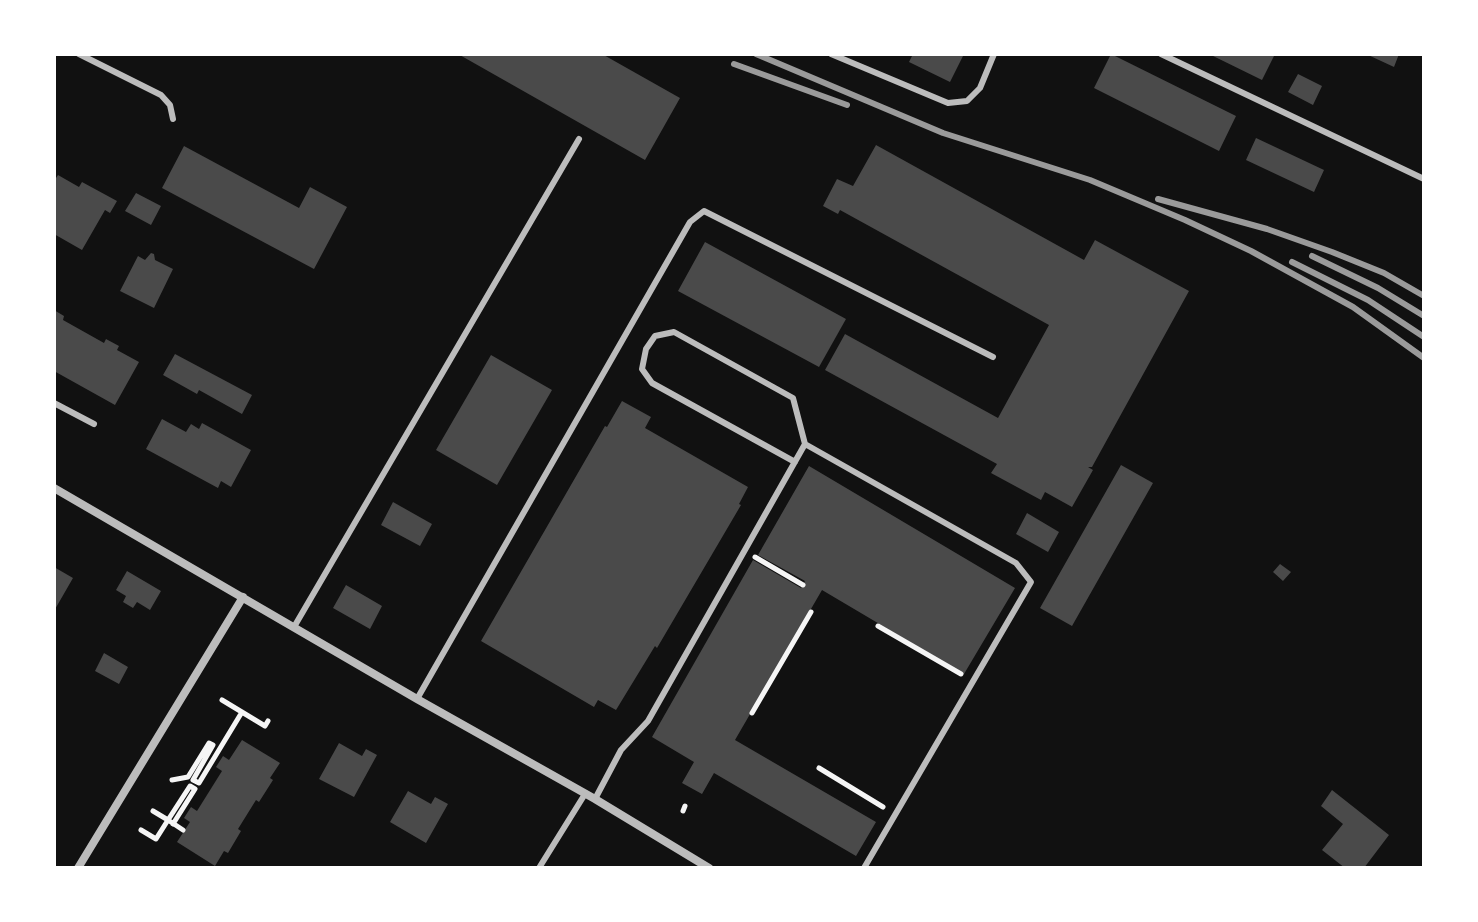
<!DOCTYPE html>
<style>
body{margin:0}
#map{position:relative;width:1478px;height:922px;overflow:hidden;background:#111;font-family:"Alegreya Sans",sans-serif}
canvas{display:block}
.frame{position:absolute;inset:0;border:56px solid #fff;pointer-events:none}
</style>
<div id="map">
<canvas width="1478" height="922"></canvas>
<div class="frame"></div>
</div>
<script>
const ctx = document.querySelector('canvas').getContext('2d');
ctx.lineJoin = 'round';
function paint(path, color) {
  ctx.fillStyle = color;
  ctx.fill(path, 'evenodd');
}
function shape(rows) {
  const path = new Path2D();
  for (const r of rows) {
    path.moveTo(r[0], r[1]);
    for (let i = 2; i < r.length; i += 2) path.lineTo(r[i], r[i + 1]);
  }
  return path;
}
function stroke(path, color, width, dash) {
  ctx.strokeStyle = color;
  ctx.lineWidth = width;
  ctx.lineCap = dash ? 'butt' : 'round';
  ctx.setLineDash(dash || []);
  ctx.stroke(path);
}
paint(shape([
 [458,54,602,54,680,98,645,160],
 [913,54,964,54,950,82,909,62],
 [1111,54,1236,116,1219,151,1094,88],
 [1209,54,1275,54,1262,80],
 [1366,54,1399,54,1394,67],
 [1298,74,1322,86,1313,105,1288,92],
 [1256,138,1324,170,1314,192,1246,160],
 [876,145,1084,260,1095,240,1189,291,1092,467,1088,467,1093,470,1072,507,1045,492,1041,500,991,473,997,464,825,370,845,334,998,418,1049,325,840,210,838,214,823,206,837,179,853,186],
 [184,146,299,208,310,187,347,207,314,269,162,188],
 [58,175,79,187,82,182,117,201,110,213,105,210,82,250,54,234,54,181],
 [136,193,161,206,151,225,125,211],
 [705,242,846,319,819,367,678,291],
 [151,253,154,254,155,260,173,269,154,308,120,291,138,256,145,260],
 [54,310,64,316,63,320,104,343,106,339,119,346,117,350,139,362,115,405,54,371],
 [175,354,252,395,242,414,199,390,197,394,163,375],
 [491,355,552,390,497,485,436,450],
 [622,401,651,417,645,428,748,487,739,504,741,505,657,648,655,646,616,710,598,700,594,707,481,641,605,426,607,427],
 [162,419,186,432,191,424,199,429,202,423,251,450,231,487,221,481,218,488,146,449],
 [1121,465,1153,483,1072,626,1040,608],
 [809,466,1015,588,964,674,822,590,735,740,876,822,856,856,714,773,702,794,682,783,694,762,652,737,753,560,801,588,803,585,805,581,758,555],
 [393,502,432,524,420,546,381,525],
 [1027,513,1059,532,1048,552,1016,534],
 [1280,564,1291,572,1283,581,1273,572],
 [54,567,73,578,54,611],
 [127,571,161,591,150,610,137,602,133,608,123,602,126,596,116,590],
 [346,585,382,606,370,629,333,608],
 [104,653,128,667,119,684,95,671],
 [242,740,280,763,270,778,273,780,259,802,256,800,238,829,241,831,228,853,224,851,215,866,177,842,190,822,184,818,191,807,197,811,222,771,216,767,223,756,229,760],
 [339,743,362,756,366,749,377,755,354,797,319,779],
 [1332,790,1389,835,1364,868,1345,868,1322,850,1343,824,1321,806],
 [408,791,431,804,435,797,448,804,426,843,390,822]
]), '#4a4a4a');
stroke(shape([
 [755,557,803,585],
 [878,626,961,674],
 [222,700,265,726,268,721],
 [752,713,811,612],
 [819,768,883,807],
 [172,780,188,777,209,743,213,745,193,780,199,783,242,712],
 [153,811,168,820,190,786,195,789,173,824],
 [683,811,685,806],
 [141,830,156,839,168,820,183,830]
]), '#f5f5f5', 5);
stroke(shape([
 [79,54,161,95,170,105,173,119],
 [831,54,948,103,967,101,980,88,994,54],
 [1161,54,1424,179],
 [54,403,94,424],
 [805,444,1016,563,1031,582,864,868],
 [294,627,579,139],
 [417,699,690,222,704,211,993,357],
 [595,799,621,750,648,721,805,444,793,398,674,332,655,336,646,349,642,369,652,383,795,462],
 [539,868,585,794]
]), '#bcbcbc', 6);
stroke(shape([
 [54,488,417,699,595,799,709,868],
 [78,868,243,597]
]), '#bcbcbc', 8);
stroke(shape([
 [756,54,943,133,1090,180,1185,220,1251,251,1353,307,1424,358],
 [734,64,847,105],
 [1158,199,1267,229,1332,252,1384,273,1424,296],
 [1312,256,1378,288,1424,316],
 [1292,262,1368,300,1424,337]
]), '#9a9a9a', 6);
</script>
